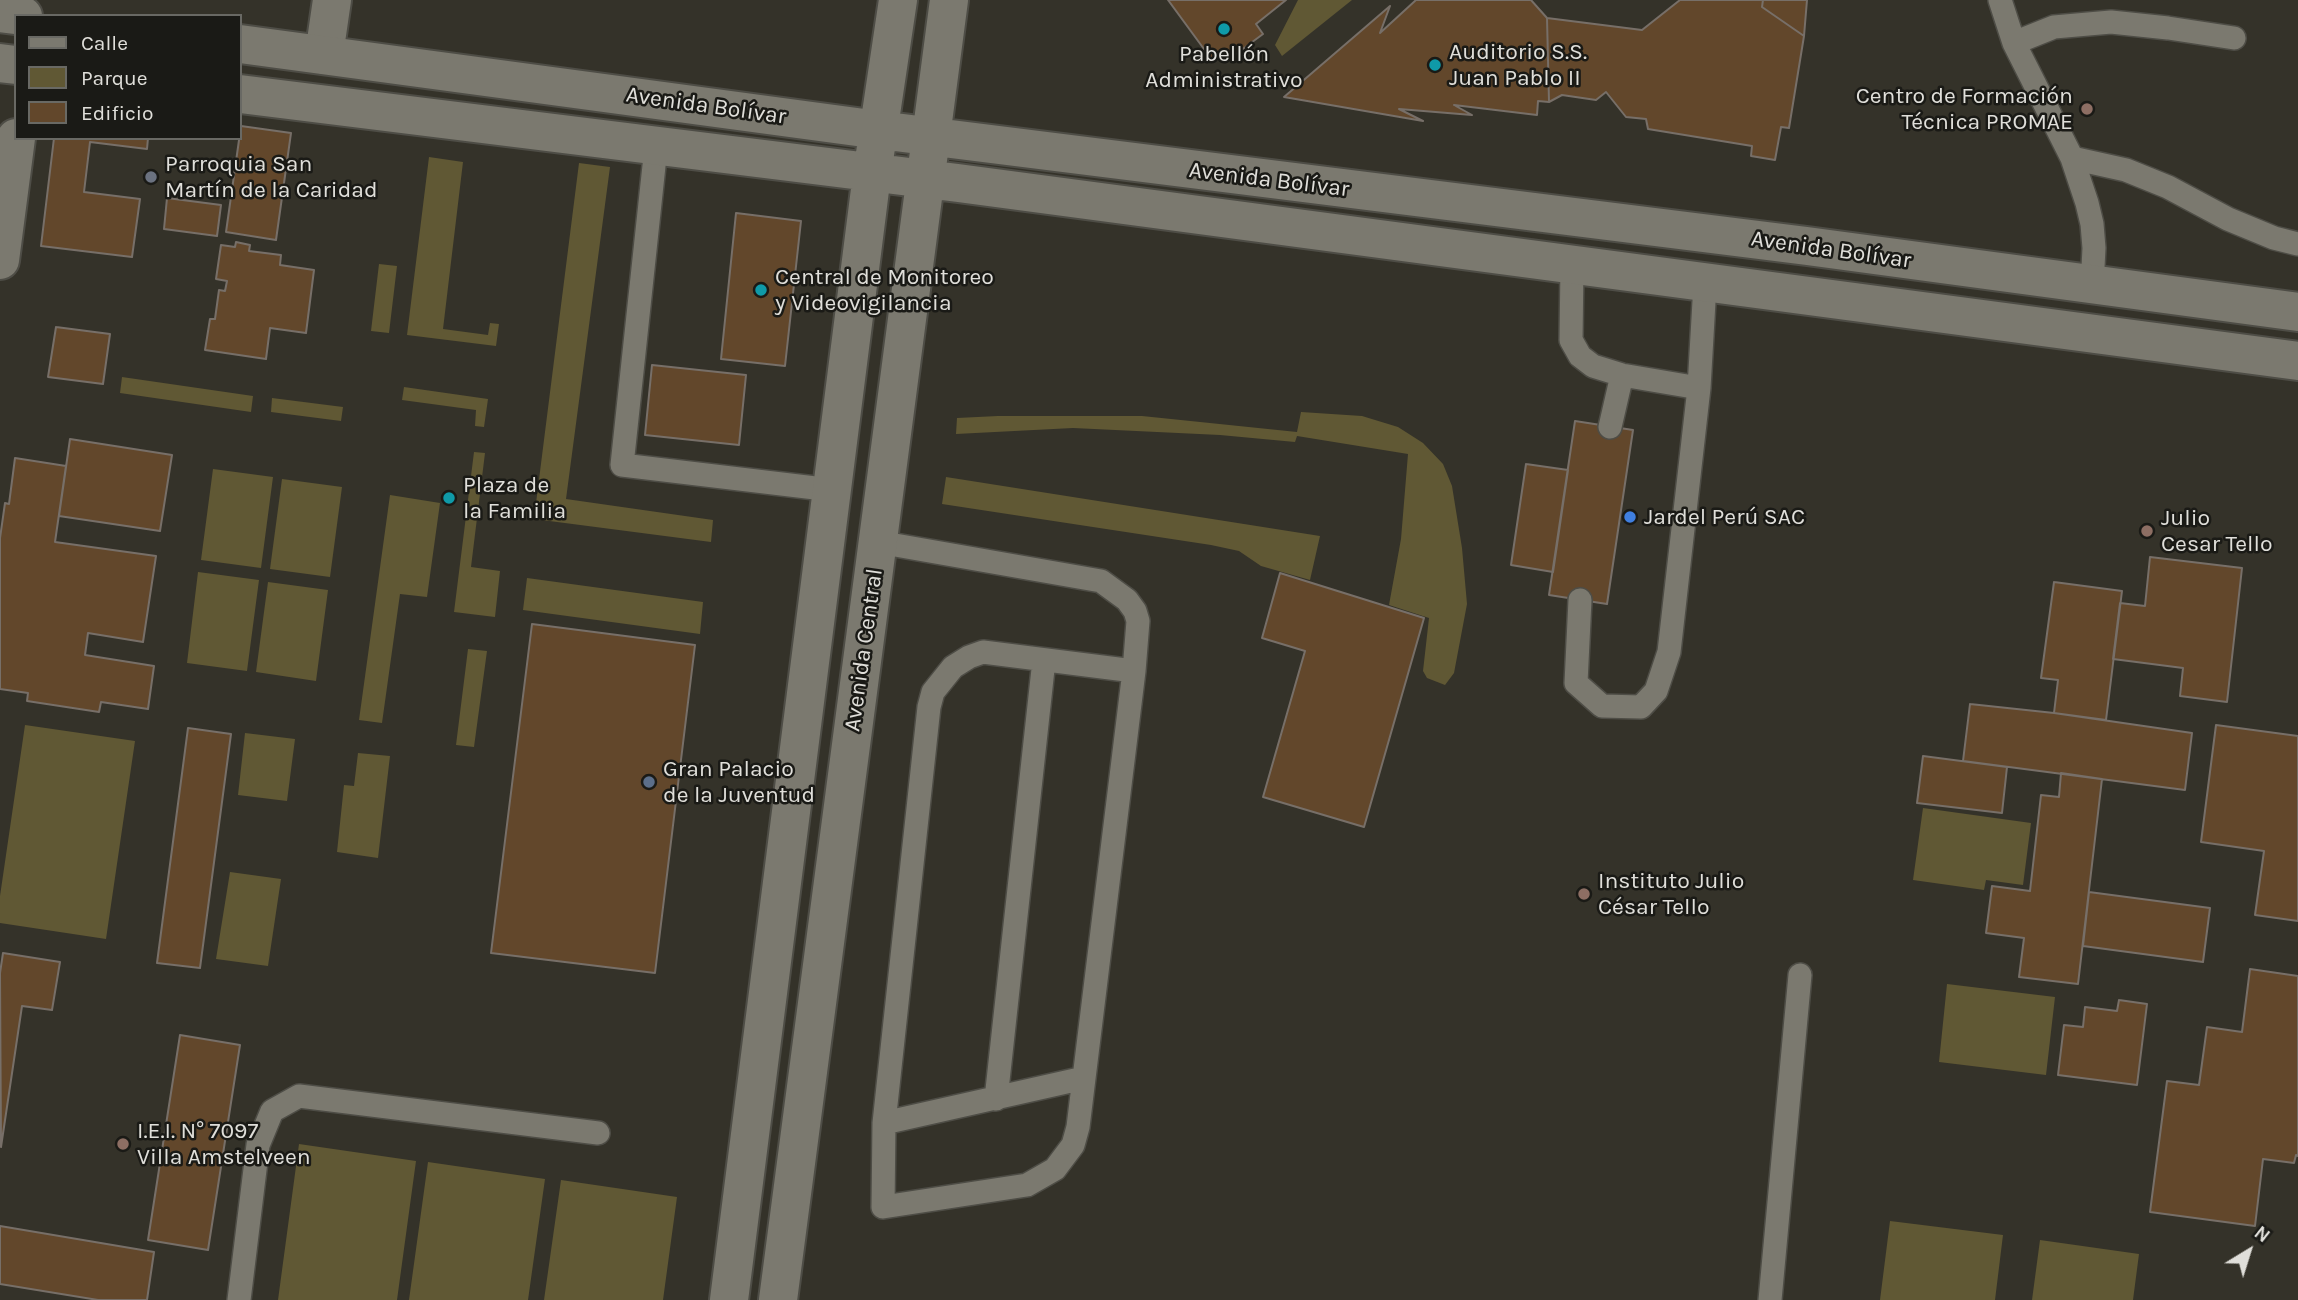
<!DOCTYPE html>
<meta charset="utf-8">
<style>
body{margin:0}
#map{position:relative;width:2298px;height:1300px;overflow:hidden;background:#343229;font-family:Karla,sans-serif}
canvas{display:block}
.legend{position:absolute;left:14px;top:14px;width:228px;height:126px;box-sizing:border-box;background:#1a1a16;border:2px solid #696964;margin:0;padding:9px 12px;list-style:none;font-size:21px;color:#e0dfda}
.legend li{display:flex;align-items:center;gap:14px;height:35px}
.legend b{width:35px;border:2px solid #696964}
.north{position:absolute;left:2214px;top:1216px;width:70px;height:70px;-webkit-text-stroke:5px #1a1a16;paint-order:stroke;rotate:38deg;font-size:19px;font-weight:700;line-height:28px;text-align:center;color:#e0dfda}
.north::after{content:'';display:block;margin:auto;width:24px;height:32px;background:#e0dfda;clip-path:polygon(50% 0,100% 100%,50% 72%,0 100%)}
</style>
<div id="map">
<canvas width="2298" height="1300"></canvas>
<ul class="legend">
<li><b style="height:9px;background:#7b796f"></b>Calle</li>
<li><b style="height:19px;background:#605834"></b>Parque</li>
<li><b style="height:19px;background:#62472b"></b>Edificio</li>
</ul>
<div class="north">N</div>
</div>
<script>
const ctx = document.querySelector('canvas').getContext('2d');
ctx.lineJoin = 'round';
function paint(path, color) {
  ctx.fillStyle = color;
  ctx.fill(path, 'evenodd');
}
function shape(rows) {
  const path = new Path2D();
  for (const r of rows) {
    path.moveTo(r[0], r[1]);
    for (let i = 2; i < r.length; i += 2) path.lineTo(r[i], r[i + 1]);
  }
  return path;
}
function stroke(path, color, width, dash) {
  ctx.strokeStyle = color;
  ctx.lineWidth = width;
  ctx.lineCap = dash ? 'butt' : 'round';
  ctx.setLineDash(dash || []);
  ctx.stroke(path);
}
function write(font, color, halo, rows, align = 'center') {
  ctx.font = font + ' Karla,sans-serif';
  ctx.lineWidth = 5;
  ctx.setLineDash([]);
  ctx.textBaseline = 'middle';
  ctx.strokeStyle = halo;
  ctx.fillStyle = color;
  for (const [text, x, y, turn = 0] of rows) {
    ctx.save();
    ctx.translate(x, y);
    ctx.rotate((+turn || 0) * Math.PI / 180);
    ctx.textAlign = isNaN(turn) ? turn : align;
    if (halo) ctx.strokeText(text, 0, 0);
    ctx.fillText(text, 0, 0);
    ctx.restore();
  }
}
paint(shape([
 [1298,0,1352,0,1282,56,1275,45],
 [429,157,463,162,443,329,488,335,490,323,499,324,496,346,407,335],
 [579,163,610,167,566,499,713,520,711,542,534,519],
 [379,264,397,266,389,333,371,331],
 [122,377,253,396,251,412,120,393],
 [404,387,488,399,484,427,475,426,476,410,402,400],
 [272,398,343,407,341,421,271,412],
 [1301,412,1362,416,1398,427,1423,443,1443,464,1452,486,1462,548,1467,604,1454,673,1445,685,1427,678,1423,671,1429,618,1389,605,1401,539,1408,454,1297,436,1295,442,1220,435,1073,428,956,434,957,418,998,416,1142,416,1297,432],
 [474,452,485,453,471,567,500,571,495,617,454,612],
 [213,469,273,477,261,568,201,560],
 [946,477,1320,536,1310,580,1261,566,1239,551,1211,545,942,504],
 [282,479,342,487,330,577,270,569],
 [390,495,440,503,427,597,400,594,382,723,359,720],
 [198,572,259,580,247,671,187,663],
 [527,578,703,602,700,634,523,610],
 [268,582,328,590,316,681,256,672],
 [468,649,487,651,474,747,456,745],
 [25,725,135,741,106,939,0,923,0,896],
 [245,733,295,739,287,801,238,795],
 [358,753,390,756,378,858,337,852,344,785,354,786],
 [1923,808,2031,823,2023,885,1986,880,1984,890,1913,880],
 [230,872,281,879,268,966,216,959],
 [1947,984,2055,997,2046,1075,1939,1062],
 [299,1144,416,1161,397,1300,278,1300],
 [428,1162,545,1179,528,1300,409,1300],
 [561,1180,677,1197,663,1300,544,1300],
 [1890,1221,2003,1235,1995,1300,1880,1300],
 [2040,1240,2139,1254,2133,1300,2032,1300]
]), '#605834');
const building = shape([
 [1168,0,1286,0,1256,24,1263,34,1228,60,1223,53,1212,60,1168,0],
 [1416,0,1531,0,1547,18,1549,102,1538,101,1537,115,1454,105,1472,115,1399,109,1423,121,1284,97,1390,6,1380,33,1416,0],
 [1680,0,1763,0,1762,7,1804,36,1789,128,1781,127,1775,160,1751,156,1752,146,1648,129,1646,119,1626,117,1606,92,1596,100,1562,95,1549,102,1547,18,1642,30,1680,0],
 [1763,0,1807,0,1804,36,1762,7,1763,0],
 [241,126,291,133,276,240,226,232,241,126],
 [54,138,148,138,147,149,90,142,84,192,140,199,132,257,41,246,54,138],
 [167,198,221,205,217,236,164,229,167,198],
 [736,213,801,221,785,366,721,359,736,213],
 [236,242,250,245,249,251,281,255,280,265,314,270,306,333,270,328,266,359,205,350,210,319,215,319,219,290,225,291,227,281,216,279,221,245,235,247,236,242],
 [56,327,110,334,103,384,48,377,56,327],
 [652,365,746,375,739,445,645,435,652,365],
 [1575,421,1633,430,1607,604,1549,595,1575,421],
 [70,439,172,455,160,531,59,516,70,439],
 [15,458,66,466,55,542,156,556,143,642,88,633,85,655,154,666,148,709,101,702,99,712,27,701,28,693,0,689,0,538,5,503,9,504,15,458],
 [1526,464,1568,470,1553,572,1511,565,1526,464],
 [2150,557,2242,568,2227,702,2180,696,2183,668,2113,659,2120,603,2145,606,2150,557],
 [1280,573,1424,618,1364,827,1263,797,1305,651,1262,638,1280,573],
 [2054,582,2122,591,2106,720,2054,713,2058,680,2041,678,2054,582],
 [532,624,695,645,655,973,491,953,532,624],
 [1970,704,2054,713,2192,733,2185,790,1963,761,1970,704],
 [2216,725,2298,736,2298,921,2255,915,2264,851,2201,842,2216,725],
 [188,728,231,734,200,968,157,963,188,728],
 [1923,756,2007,767,2002,813,1917,803,1923,756],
 [2061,773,2102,779,2078,984,2019,977,2024,938,1986,933,1992,886,2030,891,2041,795,2059,797,2061,773],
 [2089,892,2210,908,2203,962,2083,946,2089,892],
 [3,953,60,962,52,1010,22,1006,1,1147,0,973,3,953],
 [2250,969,2298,976,2298,1156,2296,1155,2294,1163,2263,1159,2255,1226,2150,1212,2167,1081,2199,1085,2207,1027,2242,1032,2250,969],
 [2119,1000,2147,1004,2137,1085,2058,1075,2064,1025,2083,1027,2085,1007,2117,1011,2119,1000],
 [180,1035,240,1045,208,1250,148,1240,180,1035],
 [0,1226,154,1252,147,1300,98,1300,0,1284,0,1226]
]);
paint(building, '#62472b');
stroke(building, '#776f68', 2);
const service = shape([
 [2000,0,2014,43,2072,158,2087,203,2092,224,2094,248,2092,286],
 [2014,43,2054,27,2111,22,2168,28,2234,38],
 [656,147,622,465,832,490],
 [2072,158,2126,170,2168,187,2228,219,2274,238,2298,244],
 [1572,266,1571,340,1580,356,1593,366,1622,375,1699,388],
 [1610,427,1622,375],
 [878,542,1101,581,1127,600,1135,611,1138,621,1134,671,1078,1127,1073,1145,1055,1169,1027,1185,883,1207,884,1123,929,707,933,692,953,667,969,657,983,652,1134,671],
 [1580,600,1576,683,1602,706,1641,707,1656,691,1669,652,1699,388,1705,284],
 [996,1099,1044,660],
 [884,1123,1084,1078],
 [239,1300,258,1145,272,1111,299,1096,598,1133],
 [1770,1300,1800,975]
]);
const minor = shape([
 [324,55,332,0],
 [0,260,16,138]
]);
const tertiary = shape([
 [0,13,23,16],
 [240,44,879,130,1807,246,2298,312],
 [0,63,16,65],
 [240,94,958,183,2298,361],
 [729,1300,872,174,898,0],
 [778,1300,949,0]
]);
stroke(service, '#4e4d46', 26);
stroke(minor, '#4e4d46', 42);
stroke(tertiary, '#4e4d46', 42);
stroke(service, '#7b796f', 23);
stroke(minor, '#7b796f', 38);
stroke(tertiary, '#7b796f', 38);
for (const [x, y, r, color] of [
 [1224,29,7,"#0f9aa8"],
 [1435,65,7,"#0f9aa8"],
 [2087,109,7,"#8d6e63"],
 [151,177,7,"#6b7280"],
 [761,290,7,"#0f9aa8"],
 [449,498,7,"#0f9aa8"],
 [1630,517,7,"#3f7fe0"],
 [2147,531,7,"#8d6e63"],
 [649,782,7,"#5c6f8a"],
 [1584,894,7,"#8d6e63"],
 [123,1144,7,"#8d6e63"]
]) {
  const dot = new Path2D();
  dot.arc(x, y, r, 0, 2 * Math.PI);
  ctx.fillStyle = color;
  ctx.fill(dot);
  stroke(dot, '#1a1a16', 2.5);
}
write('23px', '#e0dfda', '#1a1a16', [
 ["Auditorio S.S.",1449,52],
 ["Juan Pablo II",1449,78],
 ["Pabellón",1224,54,"center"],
 ["Administrativo",1224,80,"center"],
 ["Centro de Formación",2073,96,"right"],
 ["Técnica PROMAE",2073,122,"right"],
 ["Parroquia San",165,164],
 ["Martín de la Caridad",165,190],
 ["Central de Monitoreo",775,277],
 ["y Videovigilancia",775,303],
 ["Plaza de",463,485],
 ["la Familia",463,511],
 ["Jardel Perú SAC",1644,517],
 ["Julio",2161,518],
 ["Cesar Tello",2161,544],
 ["Gran Palacio",663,769],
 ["de la Juventud",663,795],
 ["Instituto Julio",1598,881],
 ["César Tello",1598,907],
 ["I.E.I. N° 7097",137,1131],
 ["Villa Amstelveen",137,1157]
], 'left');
write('23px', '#e0dfda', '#1a1a16', [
 ["Avenida Bolívar",706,106,8],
 ["Avenida Bolívar",1269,180,7],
 ["Avenida Bolívar",1831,250,8],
 ["Avenida Central",864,650,-82]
]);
</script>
